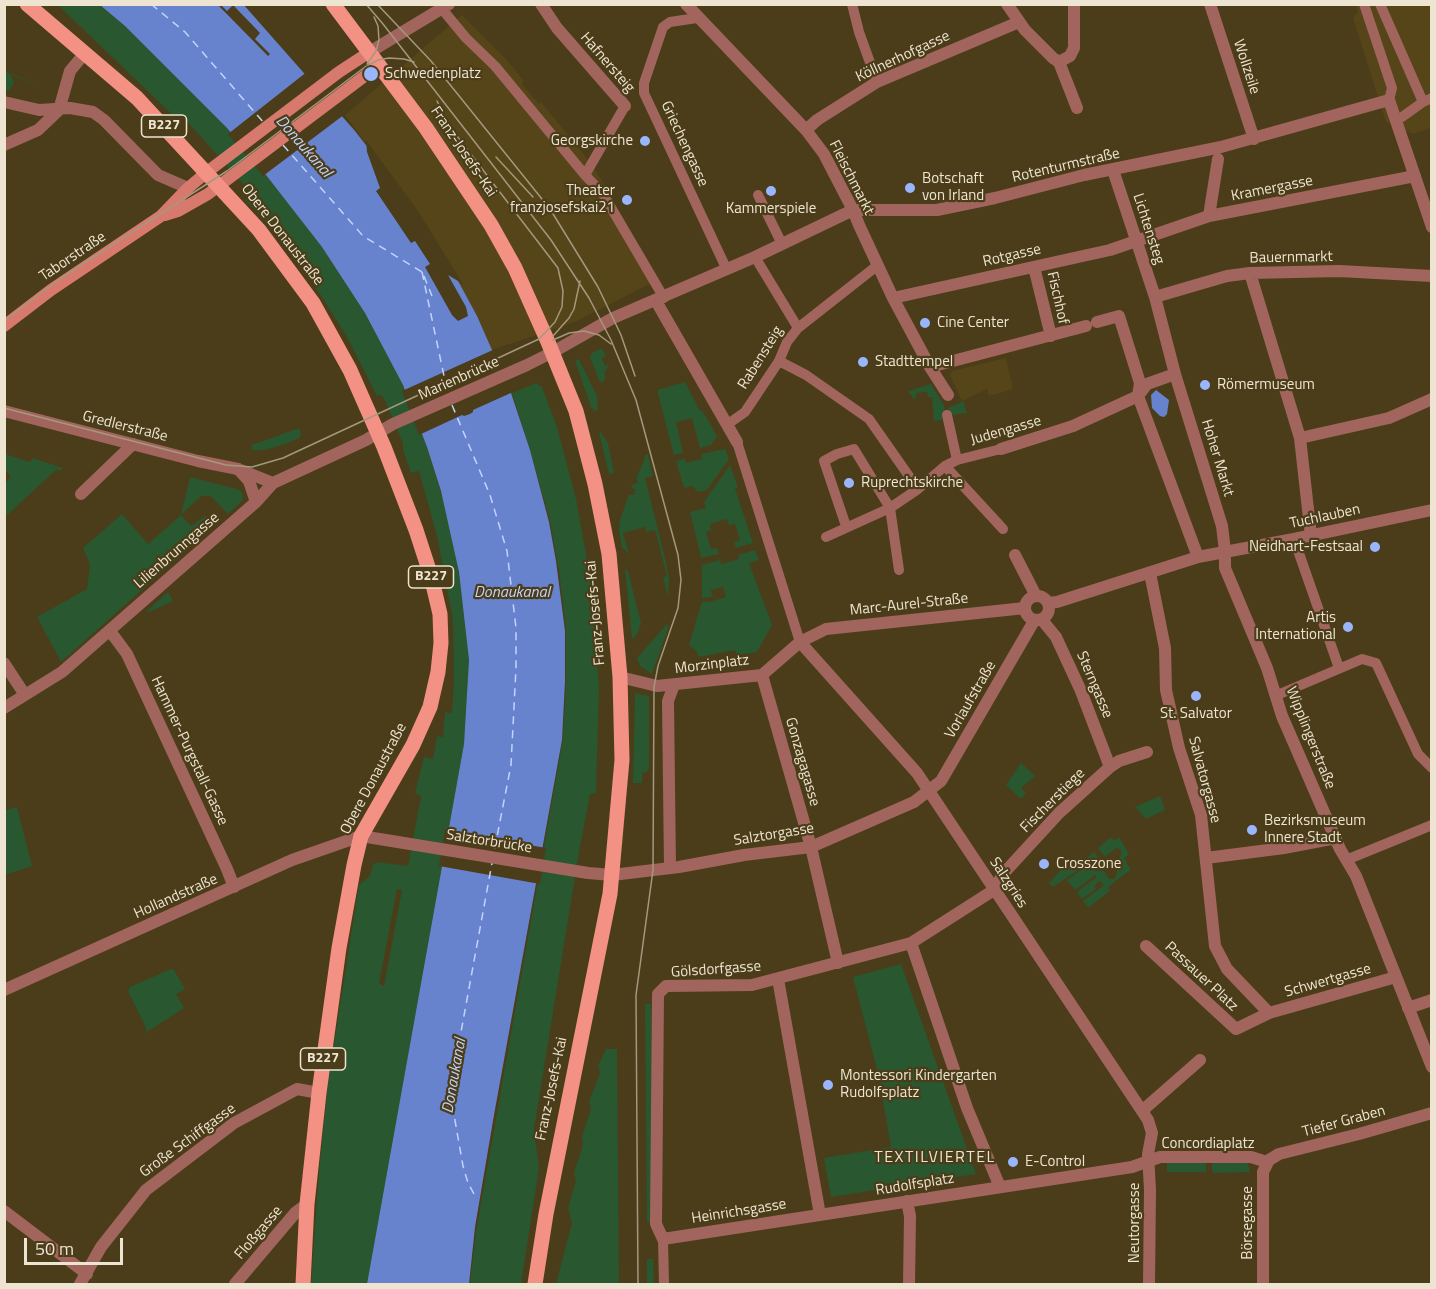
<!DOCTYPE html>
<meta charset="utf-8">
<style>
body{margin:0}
#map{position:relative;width:1436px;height:1289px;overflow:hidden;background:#4b3d19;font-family:"Titillium Web",sans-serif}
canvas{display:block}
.frame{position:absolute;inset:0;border:6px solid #ede4d1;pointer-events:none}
.scale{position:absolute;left:24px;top:1238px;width:99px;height:27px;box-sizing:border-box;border:3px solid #ede4d1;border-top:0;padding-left:8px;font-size:18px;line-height:21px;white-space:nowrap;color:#ede4d1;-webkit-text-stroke:4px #4b3d19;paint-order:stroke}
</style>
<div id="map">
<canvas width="1436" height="1289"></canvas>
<div class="frame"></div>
<div class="scale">50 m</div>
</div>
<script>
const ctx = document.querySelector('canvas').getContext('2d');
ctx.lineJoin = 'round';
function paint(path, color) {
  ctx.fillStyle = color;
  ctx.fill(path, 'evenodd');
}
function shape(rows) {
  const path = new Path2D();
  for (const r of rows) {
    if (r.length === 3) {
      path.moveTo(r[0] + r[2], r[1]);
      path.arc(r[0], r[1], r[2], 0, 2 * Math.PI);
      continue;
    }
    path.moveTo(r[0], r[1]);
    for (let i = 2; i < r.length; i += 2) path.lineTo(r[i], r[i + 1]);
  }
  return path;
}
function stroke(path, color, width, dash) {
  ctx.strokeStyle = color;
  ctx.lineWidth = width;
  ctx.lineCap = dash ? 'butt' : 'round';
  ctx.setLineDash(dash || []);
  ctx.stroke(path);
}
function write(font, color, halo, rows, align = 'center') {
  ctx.font = font + ' "Titillium Web",sans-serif';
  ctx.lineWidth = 4.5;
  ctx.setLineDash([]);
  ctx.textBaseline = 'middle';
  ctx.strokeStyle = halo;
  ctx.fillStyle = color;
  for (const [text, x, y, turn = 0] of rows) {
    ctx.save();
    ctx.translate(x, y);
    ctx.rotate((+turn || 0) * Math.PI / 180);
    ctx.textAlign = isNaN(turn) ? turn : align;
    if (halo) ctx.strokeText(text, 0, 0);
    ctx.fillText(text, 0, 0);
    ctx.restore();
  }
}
paint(shape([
 [1349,5,1431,5,1431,128,1413,134,1386,122,1353,18,1358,12,1356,6],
 [462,15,505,58,524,81,522,84,539,104,541,102,582,152,599,176,659,279,577,321,492,350,450,266,387,172,345,115],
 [1006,358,1013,389,989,396,987,389,962,401,950,375,952,371]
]), '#564519');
paint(shape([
 [58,5,99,5,125,26,227,128,266,175,322,247,365,313,403,385,427,447,448,516,459,572,469,660,464,744,367,1284,311,1284,319,1172,328,1082,359,885,370,876,373,865,377,862,408,866,421,796,415,793,424,757,433,759,437,736,443,737,445,712,452,713,454,677,453,620,437,536,419,471,411,473,403,450,403,444,384,398,381,395,377,396,346,335,308,275,277,233,245,200,248,197,247,188,183,117,179,121],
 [397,889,402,890,384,986,379,983],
 [5,72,47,87,10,75,14,82,9,91,5,90],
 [602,348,606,356,602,358,605,366,609,364,604,374,606,376,603,383,599,381,590,357,592,353],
 [579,359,597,396,598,410,595,411,591,407,575,361],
 [685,382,700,411,702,410,717,436,711,445,700,448,692,418,676,422,683,453,674,455,657,390],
 [536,383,542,387,557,427,576,499,591,582,599,686,596,793,590,794,579,852,534,1129,539,1168,521,1284,470,1284,476,1232,563,739,566,682,566,630,559,571,550,521,530,450,512,393],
 [931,384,944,405,945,415,942,416,942,420,934,421,932,397,928,397,927,392,916,393,916,398,913,399,910,393,906,392],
 [963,401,967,413,949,415,948,408],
 [299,428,301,434,299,438,283,445,264,450,251,450,252,445],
 [601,432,608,443,614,473,609,474,599,433],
 [725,449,729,459,707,490,698,492,692,486,684,488,676,461,685,459,686,463,702,459,701,454],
 [5,454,30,462,33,458,63,468,60,471,57,469,5,517,5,483,11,477,5,469],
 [648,454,653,476,645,478,666,562,669,578,668,597,663,577,667,576,655,530,646,532,645,527,623,533,629,555,622,547,619,529,620,520,629,494,634,495,636,490,631,488,634,483,636,484,638,481,636,479,644,460,645,455],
 [730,465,738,487,735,489,753,543,736,548,734,542,740,540,735,524,729,525,727,519,710,524,711,530,706,532,711,549,717,548,719,554,701,558,690,512,706,508,704,502],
 [190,477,237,489,242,492,243,500,228,514,211,496,201,496,181,515,191,526,205,516,216,524,61,662,37,617,87,589,90,564,83,548,122,514,148,544,181,515],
 [755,550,759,560,749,563,772,625,757,652,737,655,735,650,699,657,696,651,689,645,702,601,709,602,726,597,723,587,711,590,712,597,702,598,702,565,720,560,721,564,739,559,738,555],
 [625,569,628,571,641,623,637,635,632,639],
 [168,592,173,601,147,613,147,611],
 [666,625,669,626,652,674,640,666,637,658],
 [635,693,649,696,649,768,647,772,642,773,642,783,633,783],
 [1021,763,1035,776,1021,788,1026,793,1021,799,1006,785],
 [1160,796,1165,810,1146,819,1135,807],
 [17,807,32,866,5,875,5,810],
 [1111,837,1114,841,1119,837,1129,854,1124,858,1131,870,1118,879,1108,888,1110,891,1088,908,1083,901,1104,885,1100,881,1094,886,1096,889,1082,899,1077,893,1079,890,1097,877,1095,875,1075,890,1067,880,1088,865,1087,864,1053,887,1049,883,1066,864,1071,869,1094,852,1101,861,1096,866,1096,871,1104,871,1109,879,1114,879,1117,873,1117,862,1121,855,1121,850,1116,848,1105,857,1098,848],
 [901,964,976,1174,831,1197,824,1158,891,1147,878,1073,853,977],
 [171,969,174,970,185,989,176,994,184,1008,142,1035,147,1030,128,991,130,987],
 [645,1004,651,1004,653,1222,647,1222],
 [606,1049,617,1049,619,1284,556,1284,572,1223,568,1208,576,1181,574,1173,583,1145,582,1137,591,1109,589,1102,600,1073,598,1066],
 [1167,1162,1206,1163,1206,1172,1169,1172,1167,1171],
 [1214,1162,1248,1163,1250,1172,1214,1173,1212,1171,1212,1164],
 [647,1259,653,1259,654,1284,647,1284]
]), '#285730');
paint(shape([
 [243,4,355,131,387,172,450,266,477,316,511,393,530,450,549,522,556,561,565,631,565,681,562,740,494,1115,475,1227,469,1284,367,1284,464,744,469,660,459,572,441,491,427,447,403,385,365,313,322,247,266,175,227,128,125,26,100,5],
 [1156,390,1169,400,1167,414,1164,417,1160,416,1152,408,1151,395]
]), '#6883ce');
paint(shape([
 [218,5,221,5,227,11,233,5,260,33,255,39,270,54,268,56],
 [308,71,345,114,263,176,228,134],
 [366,140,418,211,463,284,448,275,466,307,468,316,458,321,452,315,425,267,430,264,415,241,411,243,376,191,380,188,367,152],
 [495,349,513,392,473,410,473,412,470,414,464,416,462,415,419,435,402,391],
 [445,830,546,848,540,884,439,866]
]), '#4b3d19');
stroke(shape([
 [151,4,185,32,264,123],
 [283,145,363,236,422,272],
 [422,272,448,395],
 [424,276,432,296],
 [452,405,490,495,507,551,516,628,516,668,511,765,494,852],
 [474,1194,468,1183,463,1166,450,1092,492,863]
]), '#c3d3fc', 1.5, [8, 6]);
stroke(shape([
 [852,4,859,32,877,82],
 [1364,4,1392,88,1389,100],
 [1380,4,1423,102],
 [442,9,466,38,495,66,585,175,603,194,664,298],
 [697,18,670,22,663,27,644,83,644,93,727,270],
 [1402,117,1423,102,1432,98],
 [585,175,625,106],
 [758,195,782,244],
 [755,257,798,328],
 [779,361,806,375,869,419,918,489],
 [947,415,957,460],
 [728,424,745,412,779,361,787,342,798,328,878,265],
 [737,442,800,642],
 [945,466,1003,529],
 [846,526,824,461,837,454,854,449,890,508,899,570],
 [826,537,890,508,918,489,945,466,957,460,1001,449],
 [1294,539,1339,668],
 [1275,696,1362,659,1376,663,1418,754,1432,768],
 [1346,860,1432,825],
 [663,1239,664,1284]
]), '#a2655e', 10);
stroke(shape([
 [541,4,557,28,625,106],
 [686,4,806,130,824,154,853,210,859,225,893,298,930,367,948,395],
 [1007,4,1025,30,1053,58,1059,62,1077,108],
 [1210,4,1254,139],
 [368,53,449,4],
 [1059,62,1070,56,1074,48,1074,4],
 [4,102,39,110,70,108,93,112,104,120,158,175,188,188],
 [806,130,817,120,877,82,1019,22],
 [4,145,38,130,59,110,70,71,85,53],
 [1113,170,1155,297,1175,374,1222,526,1225,551,1225,568,1267,668,1282,716,1340,849,1356,876,1432,1067],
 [1209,216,1218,159],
 [1034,267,1051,336],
 [1250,273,1300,438,1311,536],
 [1155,297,1227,276,1250,273,1339,271,1432,276],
 [893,298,1110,250,1209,216,1415,176],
 [656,301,737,442],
 [1097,322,1119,316,1140,383,1138,396,1198,557],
 [553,352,613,318,755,257,853,210,937,210,995,198,1084,175,1221,147,1389,100,1432,227],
 [930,367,1086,326],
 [1300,438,1389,418,1432,399],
 [1001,449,1073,426,1138,396,1147,384,1175,374],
 [238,469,249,481,256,502],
 [81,494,133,444],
 [1015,555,1036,596],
 [1150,573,1165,648,1166,690,1179,748,1201,815,1215,946,1227,969,1269,1013],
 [1037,608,12],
 [1048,603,1057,602,1198,557,1294,539,1432,510],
 [1042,620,1056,637,1081,691,1110,767],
 [110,631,127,654,227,869,234,887],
 [800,642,917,773,1148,1120,1152,1133,1148,1154,1150,1190,1149,1284],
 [4,663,25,695],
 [762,675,811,847,838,963],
 [620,677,657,686,762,675,800,642,826,629,1025,608],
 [4,708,62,672,256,502,273,483],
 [1147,752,1119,761,1110,767,1059,813,1003,874,994,890,911,943,752,985,666,986,658,994,656,1224,663,1239,1132,1167,1160,1157,1251,1157,1267,1162],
 [1206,858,1284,848,1336,838],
 [670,868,668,701,674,685],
 [612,875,679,867,744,855,811,847,914,802,941,781,1034,621],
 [911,943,967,1108,1000,1187],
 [1146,946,1236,1029,1269,1013,1396,977],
 [778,979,820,1215],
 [4,990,292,860,361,836],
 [1408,1008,1432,1000],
 [1143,1110,1200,1060],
 [907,1201,910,1216,909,1284],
 [4,1211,87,1274],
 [80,1284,101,1247,146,1190,234,1123,297,1089,319,1093],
 [235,1284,296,1212,307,1204],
 [1263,1284,1263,1172,1269,1160,1279,1154,1359,1134,1432,1113]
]), '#a2655e', 12);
stroke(shape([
 [4,411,198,461,238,469,273,483,366,440,393,424,527,365,553,352],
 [361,836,588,873,612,875]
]), '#a2655e', 12);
stroke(shape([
 [165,215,178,211,208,194,378,66],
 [4,326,51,290,161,216,188,188,207,172,339,72,368,53]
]), '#d8796d', 12);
stroke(shape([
 [27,4,137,98,259,230,313,303,350,370,384,447,416,530,431,576,440,614,441,643,438,672,430,707,413,745,361,836,354,865,339,948,319,1093,307,1204,303,1284],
 [333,4,426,128,491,225,515,268,548,342,576,411,595,484,609,554,620,677,622,760,610,894,546,1214,535,1284]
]), '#f39185', 15);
stroke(shape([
 [366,4,383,24,551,240,589,298,611,340,636,400,678,555,681,580,678,608,658,666,654,687,653,870,636,995,638,1284],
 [377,4,431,61,550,209,598,287,621,335,635,376],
 [367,64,376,51,379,40,378,26,374,17],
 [496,157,533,197],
 [4,321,61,278,227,171,365,67,378,60,389,58,404,59,414,62],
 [553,336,569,318,574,309,580,281],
 [553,340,569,333,584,331,599,335,611,344],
 [4,408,226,465,252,467,283,458,539,339,555,322,562,307,563,291,558,268,450,127,437,101]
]), '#a4987e', 1.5);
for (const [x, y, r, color] of [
 [371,74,8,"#99b5fd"],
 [645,141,6,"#99b5fd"],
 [910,188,6,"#99b5fd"],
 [771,191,6,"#99b5fd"],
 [627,200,6,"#99b5fd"],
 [925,323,6,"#99b5fd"],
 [863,362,6,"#99b5fd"],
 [1205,385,6,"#99b5fd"],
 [849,483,6,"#99b5fd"],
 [1375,547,6,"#99b5fd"],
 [1348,627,6,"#99b5fd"],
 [1196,696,6,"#99b5fd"],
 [1252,830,6,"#99b5fd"],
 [1044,864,6,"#99b5fd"],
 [828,1085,6,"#99b5fd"],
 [1013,1162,6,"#99b5fd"]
]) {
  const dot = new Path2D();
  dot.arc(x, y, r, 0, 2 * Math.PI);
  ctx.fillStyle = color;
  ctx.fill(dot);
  stroke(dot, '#4b3d19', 2);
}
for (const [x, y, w] of [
 [164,126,45],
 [431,577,45],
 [323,1059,45]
]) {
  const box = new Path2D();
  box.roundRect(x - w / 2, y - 11, w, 22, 4.5);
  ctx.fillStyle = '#4b3d19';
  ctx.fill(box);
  stroke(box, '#ede4d1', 1.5);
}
write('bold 14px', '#ede4d1', null, [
 ["B227",164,126],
 ["B227",431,577],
 ["B227",323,1059]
]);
write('15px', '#ede4d1', '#4b3d19', [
 ["Köllnerhofgasse",903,57,-25],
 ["Hafnersteig",607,63,49],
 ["Wollzeile",1246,67,72],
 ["Griechengasse",684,144,65],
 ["Franz-Josefs-Kai",463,152,56],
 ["Rotenturmstraße",1066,166,-13],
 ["Fleischmarkt",851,178,63],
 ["Kramergasse",1272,189,-11],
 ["Lichtensteg",1148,229,72],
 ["Obere Donaustraße",282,235,52],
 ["Rotgasse",1012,256,-13],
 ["Taborstraße",73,257,-34],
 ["Bauernmarkt",1291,258,-1],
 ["Fischhof",1057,298,77],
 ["Rabensteig",761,358,-58],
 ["Marienbrücke",459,379,-24],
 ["Gredlerstraße",125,427,14],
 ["Judengasse",1006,431,-16],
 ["Hoher Markt",1217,458,73],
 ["Tuchlauben",1325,517,-12],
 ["Lilienbrunngasse",177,551,-41],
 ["Marc-Aurel-Straße",909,605,-6],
 ["Franz-Josefs-Kai",596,613,-95],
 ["Morzinplatz",712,665,-7],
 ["Sterngasse",1094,685,67],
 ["Vorlaufstraße",971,700,-60],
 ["Wipplingerstraße",1310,738,68],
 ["Hammer-Purgstall-Gasse",189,751,65],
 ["Gonzagagasse",802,762,74],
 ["Obere Donaustraße",374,779,-62],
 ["Salvatorgasse",1204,780,75],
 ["Fischerstiege",1053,801,-45],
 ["Salztorgasse",774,835,-9],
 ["Salztorbrücke",489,842,9],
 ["Salzgries",1008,883,57],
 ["Hollandstraße",176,897,-24],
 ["Gölsdorfgasse",716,970,-4],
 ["Passauer Platz",1201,977,43],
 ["Schwertgasse",1328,981,-16],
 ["Franz-Josefs-Kai",552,1089,-78],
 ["Tiefer Graben",1344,1122,-15],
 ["Große Schiffgasse",188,1141,-36],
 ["Concordiaplatz",1208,1144],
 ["Rudolfsplatz",915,1185,-9],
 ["Heinrichsgasse",739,1212,-9],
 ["Neutorgasse",1135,1223,-90],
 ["Börsegasse",1248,1223,-90],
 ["Floßgasse",259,1233,-50]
]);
write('15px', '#ede4d1', '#4b3d19', [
 ["Schwedenplatz",385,74],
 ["Georgskirche",633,141,"right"],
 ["Botschaft",922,179],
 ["von Irland",922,196],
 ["Theater",615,191,"right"],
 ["franzjosefskai21",615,208,"right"],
 ["Kammerspiele",771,209,"center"],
 ["Cine Center",937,323],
 ["Stadttempel",875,362],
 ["Römermuseum",1217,385],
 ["Ruprechtskirche",861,483],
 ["Neidhart-Festsaal",1363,547,"right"],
 ["Artis",1336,618,"right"],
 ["International",1336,635,"right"],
 ["St. Salvator",1196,714,"center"],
 ["Bezirksmuseum",1264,821],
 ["Innere Stadt",1264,838],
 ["Crosszone",1056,864],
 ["Montessori Kindergarten",840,1076],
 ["Rudolfsplatz",840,1093],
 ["E-Control",1025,1162]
], 'left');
write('italic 16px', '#c3d3fc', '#4b3d19', [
 ["Donaukanal",303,147,49],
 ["Donaukanal",512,593],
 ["Donaukanal",455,1076,-80]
]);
ctx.letterSpacing = '1.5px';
write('16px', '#ede4d1', '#4b3d19', [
 ["TEXTILVIERTEL",935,1158]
]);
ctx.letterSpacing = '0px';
</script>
